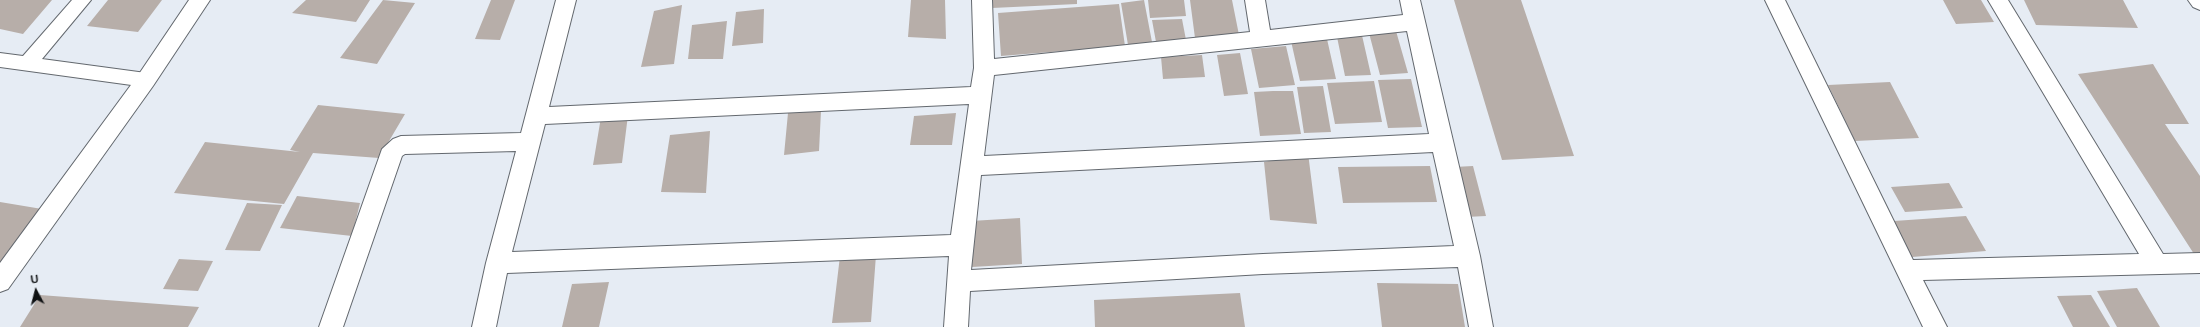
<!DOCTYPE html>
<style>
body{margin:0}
#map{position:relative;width:2200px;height:327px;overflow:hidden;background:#e6ecf4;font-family:Arial,sans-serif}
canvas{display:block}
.north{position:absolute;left:16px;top:271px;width:40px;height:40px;-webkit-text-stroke:3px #e6ecf4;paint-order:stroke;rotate:353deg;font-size:11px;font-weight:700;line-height:16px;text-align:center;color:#0f1113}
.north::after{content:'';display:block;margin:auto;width:14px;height:18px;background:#0f1113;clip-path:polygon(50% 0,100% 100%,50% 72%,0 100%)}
</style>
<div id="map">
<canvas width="2200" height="327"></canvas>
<div class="north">U</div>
</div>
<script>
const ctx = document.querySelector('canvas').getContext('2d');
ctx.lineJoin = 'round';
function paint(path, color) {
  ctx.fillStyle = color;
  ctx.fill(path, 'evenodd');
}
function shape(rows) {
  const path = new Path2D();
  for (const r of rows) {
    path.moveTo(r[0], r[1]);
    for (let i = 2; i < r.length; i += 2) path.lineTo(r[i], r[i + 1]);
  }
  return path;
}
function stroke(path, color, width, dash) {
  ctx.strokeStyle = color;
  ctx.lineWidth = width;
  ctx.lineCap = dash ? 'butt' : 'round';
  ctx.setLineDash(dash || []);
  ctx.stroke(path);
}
paint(shape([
 [0,0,52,0,23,34,0,29],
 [108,0,162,0,138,32,87,26],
 [306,0,370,0,356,22,292,13],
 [383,0,415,3,377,64,340,58],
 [491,0,515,0,500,40,475,39],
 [911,0,945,0,946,39,908,37],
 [992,0,1077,0,1077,4,992,8],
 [1144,0,1152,42,1128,45,1121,3],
 [1148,0,1184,0,1186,16,1150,18],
 [1190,0,1232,0,1239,35,1195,38],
 [1454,0,1521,0,1574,156,1502,160],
 [1943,0,1981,0,1994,22,1956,24],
 [2024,0,2123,0,2138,28,2036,25],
 [1119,4,1125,46,1001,56,998,13],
 [682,5,674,64,641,67,654,11],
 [764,9,763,43,732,46,736,12],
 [1182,19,1186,40,1156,42,1152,20],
 [727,21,723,59,688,59,692,25],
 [1361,31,1371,75,1345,76,1336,32],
 [1396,31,1408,73,1380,75,1369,33],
 [1327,39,1336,79,1300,81,1291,41],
 [1286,46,1295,85,1259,88,1251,49],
 [1240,53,1248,94,1224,96,1217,55],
 [1202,55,1205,77,1163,79,1161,57],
 [2153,64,2189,124,2165,124,2200,176,2200,254,2194,254,2078,74],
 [1411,79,1422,127,1388,128,1378,80],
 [1374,81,1382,122,1335,124,1327,83],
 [1890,82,1919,138,1855,141,1828,85],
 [1323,86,1331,132,1304,133,1297,87],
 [1273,91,1293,91,1301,134,1260,136,1254,92],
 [318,105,405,114,379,158,313,153,284,204,174,193,205,142,300,152,290,150],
 [821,111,819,151,784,155,788,113],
 [956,113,952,145,910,145,914,116],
 [628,115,622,163,593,165,601,117],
 [710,131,706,193,661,192,670,135],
 [1308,153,1317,224,1270,220,1264,162],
 [1430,166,1437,202,1343,203,1338,167],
 [1473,166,1486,216,1466,217,1454,167],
 [1949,183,1963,208,1905,212,1891,187],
 [297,196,360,203,352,236,280,228],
 [0,202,48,210,0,270],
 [247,203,282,205,260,251,225,250],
 [1966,216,1986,251,1912,257,1894,221],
 [1020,218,1022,264,972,267,971,221],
 [876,255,871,322,832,323,840,256],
 [179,259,213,261,198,291,163,289],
 [609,282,599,327,562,327,572,284],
 [1377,283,1458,284,1465,327,1382,327],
 [2137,288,2160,327,2117,327,2097,291],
 [1240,293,1245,327,1095,327,1094,300],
 [40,295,199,307,188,327,20,327],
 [2091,295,2110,327,2073,327,2057,296]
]), '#b7aea9');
const service = shape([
 [72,0,91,0,42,59,146,73,152,75,155,80,152,85,146,87,0,67,0,53,23,56,72,0]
]);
const minor = shape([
 [189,0,210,0,153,86,8,289,0,292,0,263,139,74,189,0],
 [556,0,576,0,549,107,971,87,974,68,972,0,992,0,994,59,1250,32,1245,0,1265,0,1270,30,1403,15,1400,0,1420,0,1480,256,1493,327,1469,327,1458,267,1263,274,970,291,968,327,944,327,949,256,507,273,496,327,472,327,486,263,516,151,405,154,402,156,343,327,319,327,382,149,393,139,401,136,521,133,556,0],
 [1407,31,1429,134,984,156,994,75,1407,31],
 [969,104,951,235,512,252,545,124,969,104],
 [1433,152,1454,246,1263,254,971,270,981,175,1433,152],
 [1765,0,1785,0,1913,260,2139,254,1988,0,2008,0,2163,254,2200,253,2200,273,1923,280,1947,327,1923,327,1765,0],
 [2188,0,2200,0,2200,10,2193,7,2188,0]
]);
stroke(service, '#63686e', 2);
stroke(minor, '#63686e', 2);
paint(service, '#fff');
paint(minor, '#fff');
</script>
